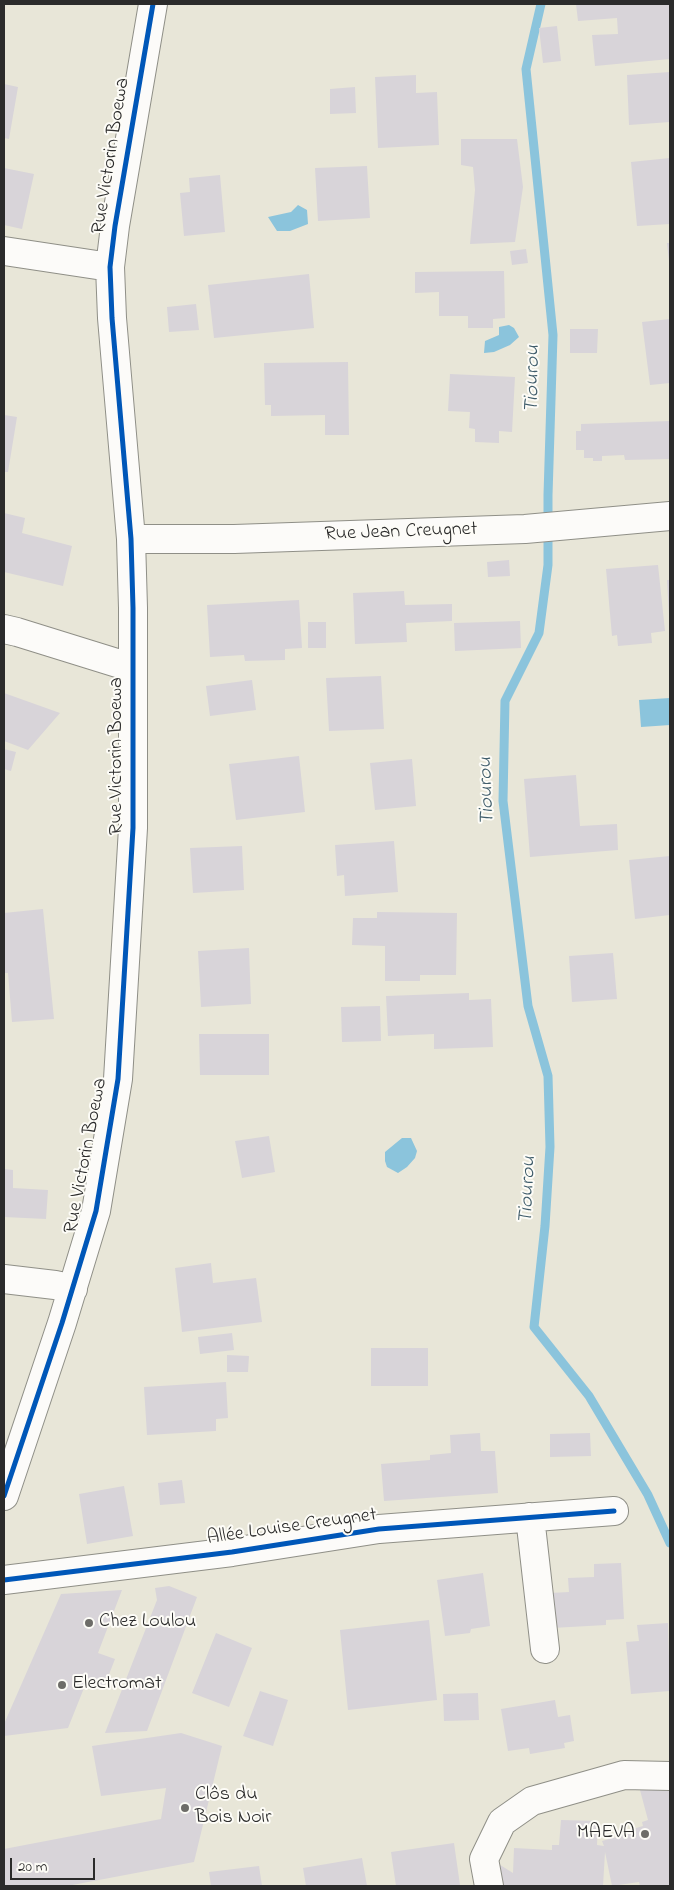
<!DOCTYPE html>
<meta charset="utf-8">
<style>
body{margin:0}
#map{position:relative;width:674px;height:1890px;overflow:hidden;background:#e8e6d8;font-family:"Indie Flower",sans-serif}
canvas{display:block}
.frame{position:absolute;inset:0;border:5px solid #2b2b2b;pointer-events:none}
.scale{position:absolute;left:10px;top:1858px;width:85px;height:22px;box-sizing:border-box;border:2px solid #2b2b2b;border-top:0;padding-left:6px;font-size:15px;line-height:18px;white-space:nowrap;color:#2b2b2b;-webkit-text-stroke:4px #fdfcf7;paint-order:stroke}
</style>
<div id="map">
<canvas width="674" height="1890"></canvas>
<div class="frame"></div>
<div class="scale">20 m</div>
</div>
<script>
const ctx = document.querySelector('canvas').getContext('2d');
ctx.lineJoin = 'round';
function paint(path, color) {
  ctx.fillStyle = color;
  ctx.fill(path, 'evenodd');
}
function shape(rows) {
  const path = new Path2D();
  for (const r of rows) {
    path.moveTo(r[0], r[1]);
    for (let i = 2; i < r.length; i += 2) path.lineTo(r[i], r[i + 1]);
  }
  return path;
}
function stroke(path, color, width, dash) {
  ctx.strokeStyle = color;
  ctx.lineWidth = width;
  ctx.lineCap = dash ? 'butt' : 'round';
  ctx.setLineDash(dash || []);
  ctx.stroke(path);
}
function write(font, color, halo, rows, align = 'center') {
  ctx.font = font + ' "Indie Flower",sans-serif';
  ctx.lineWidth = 4;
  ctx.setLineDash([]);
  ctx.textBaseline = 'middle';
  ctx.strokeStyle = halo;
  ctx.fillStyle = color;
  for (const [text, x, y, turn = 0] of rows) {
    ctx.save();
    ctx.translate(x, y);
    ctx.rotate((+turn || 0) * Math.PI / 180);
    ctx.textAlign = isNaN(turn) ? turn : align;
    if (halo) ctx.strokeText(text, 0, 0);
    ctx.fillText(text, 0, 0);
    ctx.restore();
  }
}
paint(shape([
 [298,205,307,210,308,224,290,231,277,231,268,217,291,212],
 [509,325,514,328,519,337,510,345,494,352,484,353,485,341,499,335,499,327],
 [670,698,670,725,641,727,639,700],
 [402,1138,411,1138,417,1151,415,1158,407,1167,398,1173,387,1167,385,1161,385,1152]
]), '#8bc4dc');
stroke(shape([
 [541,4,526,69,553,335,548,495,548,565,539,633,505,701,503,801,528,1006,548,1076,550,1147,545,1226,534,1327,589,1396,648,1495,670,1543]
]), '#8bc4dc', 9);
paint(shape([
 [576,4,670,4,670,59,595,66,592,35,618,34,617,18,578,21],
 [557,26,561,61,543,63,539,28],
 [670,72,670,122,629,125,627,75],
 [416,75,416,93,437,92,439,145,378,148,375,77],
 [4,84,18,87,9,139,4,138],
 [355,87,356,113,330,114,330,89],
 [461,139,517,139,523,187,515,242,470,244,475,190,473,167,461,165],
 [670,158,670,224,637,226,631,162],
 [367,166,370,218,318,221,315,168],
 [4,168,34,174,22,229,4,225],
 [220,175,225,232,184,236,180,193,190,192,189,178],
 [667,243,670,243,670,261,669,261],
 [526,249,528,263,512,265,510,251],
 [504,271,505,318,493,319,493,328,468,328,468,316,439,316,439,292,415,293,415,272],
 [309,274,314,328,214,338,208,285],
 [196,304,199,330,169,332,167,307],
 [670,319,670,383,650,385,642,322],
 [570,329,598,329,597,353,570,353],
 [348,362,349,435,325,435,325,415,271,416,271,405,265,405,264,363],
 [450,374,515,377,512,432,499,431,499,443,475,442,475,429,469,428,470,412,448,411],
 [4,415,17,417,8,472,4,472],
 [670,421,670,459,625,460,624,455,602,456,602,461,593,461,593,458,584,458,584,450,576,450,576,431,581,431,581,424],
 [4,513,25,518,22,533,72,546,63,586,4,572],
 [509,560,510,576,488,577,487,562],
 [658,565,665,631,651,633,652,643,618,646,617,635,612,636,606,569],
 [667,580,670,580,670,614,669,615],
 [404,591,405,605,452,604,452,621,406,623,407,642,355,644,353,593],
 [299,600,302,648,285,649,285,660,245,661,244,655,210,657,207,605],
 [520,621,521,648,455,651,454,623],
 [308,622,326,622,326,648,308,648],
 [381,676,384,729,329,731,326,678],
 [252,680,256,710,210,716,206,686],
 [4,693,60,713,28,750,4,741],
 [4,749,16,752,11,771,4,769],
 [299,756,305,812,236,820,229,764],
 [412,759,416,806,375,810,370,763],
 [576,775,580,826,617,824,618,850,530,857,524,779],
 [394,841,398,892,345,896,344,875,337,876,335,845],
 [242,846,244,890,193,893,190,848],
 [670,856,670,915,635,919,629,860],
 [43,909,54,1019,12,1022,8,973,4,973,4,913],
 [377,912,457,913,456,975,420,975,420,981,385,981,385,946,352,945,353,918,377,918],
 [249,948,251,1004,201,1007,198,951],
 [613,953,617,999,572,1002,569,956],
 [469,993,469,1000,491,999,493,1047,434,1049,434,1034,388,1036,386,996],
 [380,1006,381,1041,342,1042,341,1007],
 [199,1034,269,1034,269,1075,200,1075],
 [269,1136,275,1172,242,1178,235,1141],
 [4,1169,13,1170,13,1188,48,1190,46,1219,4,1217],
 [211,1263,213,1283,256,1278,262,1322,182,1332,175,1268],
 [232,1333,234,1350,200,1354,198,1337],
 [371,1348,428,1348,428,1386,371,1386],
 [227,1355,249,1356,248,1372,227,1372],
 [226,1382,228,1418,216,1419,216,1431,147,1435,144,1387],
 [480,1433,481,1451,495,1451,498,1493,384,1501,381,1464,430,1460,430,1455,451,1453,450,1435],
 [590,1433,591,1456,550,1457,550,1434],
 [182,1480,185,1503,160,1505,158,1483],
 [124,1486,133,1536,87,1544,79,1494],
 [621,1563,624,1619,606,1620,606,1625,552,1628,550,1593,569,1592,568,1578,594,1577,594,1564],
 [483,1573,490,1626,471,1629,470,1633,445,1636,437,1580],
 [169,1586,197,1597,147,1731,105,1733,157,1600,155,1588],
 [122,1590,98,1653,115,1659,103,1690,86,1683,68,1728,4,1736,4,1724,61,1594],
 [429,1620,437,1700,348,1710,340,1630],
 [668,1623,670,1691,631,1694,626,1642,639,1641,637,1625],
 [216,1633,252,1648,229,1707,192,1693],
 [260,1691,288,1700,273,1746,243,1736],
 [478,1693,479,1720,444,1721,443,1694],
 [555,1700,558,1717,570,1715,574,1741,564,1743,565,1748,530,1754,529,1748,508,1751,501,1709],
 [181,1733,222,1746,194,1862,67,1886,4,1886,4,1849,161,1819,166,1788,101,1796,92,1746],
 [670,1782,670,1886,640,1886,639,1882,612,1886,605,1852,603,1886,496,1886,497,1863,513,1873,514,1848,552,1850,552,1845,559,1845,561,1820,598,1821,597,1845,604,1846,602,1841,620,1836,619,1833,643,1826,642,1822,648,1820,640,1790],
 [454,1843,460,1885,396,1886,391,1852],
 [362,1858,367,1886,306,1886,303,1868],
 [259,1866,262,1886,211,1886,209,1872]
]), '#d8d4d9');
const minor = shape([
 [4,251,110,267],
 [131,539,234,539,525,529,670,516],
 [4,629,17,632,133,668],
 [4,1279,55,1285,73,1289],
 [4,1496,62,1323,96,1211,118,1079,133,828,133,608,131,539,112,318,110,267,115,226,153,4],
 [530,1517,545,1649],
 [4,1580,232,1552,379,1529,614,1511],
 [489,1886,484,1859,502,1822,532,1801,624,1775,670,1776]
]);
stroke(minor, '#8f8f87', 30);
stroke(minor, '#fcfbf9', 28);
stroke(shape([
 [4,1496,62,1323,96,1211,118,1079,133,828,133,608,131,539,112,318,110,267,115,226,153,4],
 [4,1580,232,1552,379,1529,614,1511]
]), '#0057b8', 5);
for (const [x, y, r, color] of [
 [89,1623,5,"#6d6c68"],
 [62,1685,5,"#6d6c68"],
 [185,1808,5,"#6d6c68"],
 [645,1834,5,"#6d6c68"]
]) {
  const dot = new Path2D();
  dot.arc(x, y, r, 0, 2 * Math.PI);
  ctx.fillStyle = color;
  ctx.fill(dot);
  stroke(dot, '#fdfcf7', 2);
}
write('20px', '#2b2b2b', '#fdfcf7', [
 ["Rue Victorin Boewa",112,156,-81],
 ["Rue Jean Creugnet",401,533,-2],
 ["Rue Victorin Boewa",118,756,-90],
 ["Rue Victorin Boewa",87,1156,-79],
 ["Allée Louise Creugnet",292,1528,-8]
]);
write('20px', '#2b2b2b', '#fdfcf7', [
 ["Chez Loulou",99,1623],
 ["Electromat",72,1685],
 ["Clôs du",195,1796],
 ["Bois Noir",195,1819],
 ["MAEVA",635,1834,"right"]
], 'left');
write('italic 21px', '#3f5c6a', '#fdfcf7', [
 ["Tiourou",534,379,-89],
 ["Tiourou",488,791,-92],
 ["Tiourou",529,1190,-87]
]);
</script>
